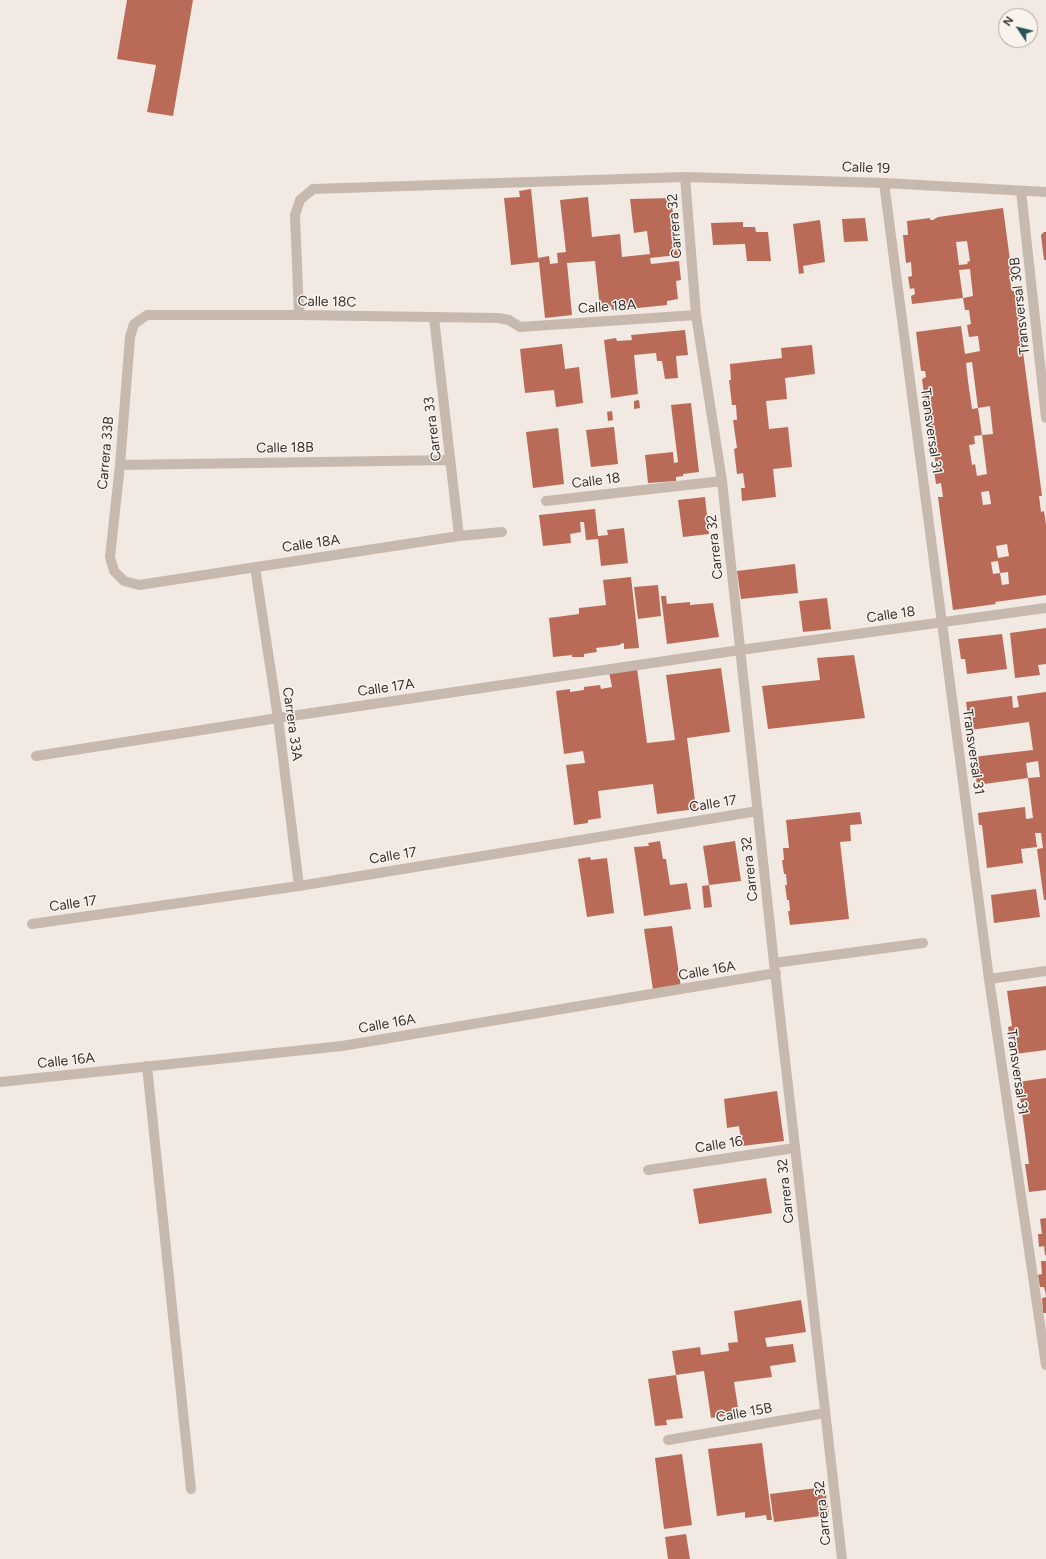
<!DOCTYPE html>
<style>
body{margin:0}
#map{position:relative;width:1046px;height:1559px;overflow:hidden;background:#f1e9e2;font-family:Figtree,sans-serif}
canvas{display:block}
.north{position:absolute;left:998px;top:8px;width:40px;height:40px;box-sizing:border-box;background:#f9f3ee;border:1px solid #aca5a0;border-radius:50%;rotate:305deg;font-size:11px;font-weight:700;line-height:16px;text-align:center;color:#382f2c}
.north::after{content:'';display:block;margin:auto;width:14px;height:18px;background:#265455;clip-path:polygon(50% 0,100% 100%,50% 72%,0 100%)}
</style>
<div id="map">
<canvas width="1046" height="1559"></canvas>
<div class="north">N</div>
</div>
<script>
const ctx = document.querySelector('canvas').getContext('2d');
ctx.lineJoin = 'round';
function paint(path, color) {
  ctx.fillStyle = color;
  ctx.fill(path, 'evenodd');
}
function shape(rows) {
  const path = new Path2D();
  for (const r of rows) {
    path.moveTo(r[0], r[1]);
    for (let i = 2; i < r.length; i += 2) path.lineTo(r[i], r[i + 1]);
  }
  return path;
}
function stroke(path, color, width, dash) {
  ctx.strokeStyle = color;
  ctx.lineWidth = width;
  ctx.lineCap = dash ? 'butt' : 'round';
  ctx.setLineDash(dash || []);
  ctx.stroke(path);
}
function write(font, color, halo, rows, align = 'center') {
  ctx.font = font + ' Figtree,sans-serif';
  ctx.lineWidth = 3;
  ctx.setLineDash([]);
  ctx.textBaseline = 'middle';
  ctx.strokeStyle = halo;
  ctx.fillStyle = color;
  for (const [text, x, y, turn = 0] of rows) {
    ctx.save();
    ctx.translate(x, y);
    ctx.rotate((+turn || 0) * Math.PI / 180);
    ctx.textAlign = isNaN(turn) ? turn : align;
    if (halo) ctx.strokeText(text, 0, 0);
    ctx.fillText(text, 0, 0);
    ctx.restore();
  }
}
paint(shape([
 [127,0,193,0,173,116,147,112,156,65,117,59],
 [531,189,538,258,549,256,550,264,558,263,557,253,566,252,560,200,588,197,592,237,620,234,622,257,650,254,647,231,634,233,630,199,671,198,678,255,650,258,651,264,679,261,681,280,676,281,678,299,667,301,667,305,628,309,612,310,611,306,600,308,595,261,567,263,572,315,545,318,539,262,511,265,504,198,520,197,519,191],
 [1003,208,1012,275,1009,275,1012,291,1015,291,1042,496,1039,496,1041,512,1044,511,1046,525,1046,595,995,602,996,604,953,610,938,497,943,497,941,483,936,484,934,470,936,470,933,442,929,414,927,415,922,379,926,377,925,371,921,371,916,332,961,326,965,354,980,351,978,336,969,337,967,325,971,324,969,310,965,310,963,298,973,296,970,269,959,270,963,298,912,304,911,296,915,294,914,288,910,289,908,277,912,276,911,262,906,263,903,235,908,235,907,221,930,218,930,220,933,220,938,217],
 [967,241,970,261,967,262,968,264,959,265,956,242],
 [972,362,978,408,990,406,993,434,982,435,987,474,977,476,975,464,972,465,969,445,975,444,974,436,982,435,978,408,972,409,968,381,966,363],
 [989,491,991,504,983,505,981,492],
 [1007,544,1009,556,998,558,996,546],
 [998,561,1000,573,1008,572,1009,584,1002,585,1000,573,993,574,991,562],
 [865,218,868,241,844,242,842,219],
 [820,220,825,262,803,266,804,273,799,274,793,224],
 [743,222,743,227,755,227,756,232,768,232,771,261,747,261,745,244,713,245,711,223],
 [1044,232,1046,232,1046,260,1044,260,1041,235],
 [685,330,688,355,676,356,678,378,665,379,662,361,657,361,656,353,634,355,638,394,611,398,604,340,616,338,617,341,632,340,631,335],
 [562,344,565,369,579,367,583,403,556,407,554,390,525,393,520,349],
 [812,345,815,374,785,378,787,399,766,401,769,429,788,427,792,467,773,469,776,497,742,501,741,488,745,488,743,473,737,474,734,449,737,448,733,420,737,420,736,405,732,405,729,380,731,380,730,364,782,358,781,348],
 [639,400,640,408,634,409,634,401],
 [691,403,699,472,683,474,683,476,676,477,676,481,648,483,645,455,673,452,674,463,678,462,671,405],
 [612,411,613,420,608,421,607,412],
 [614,427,618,464,591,467,586,430],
 [558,428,564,484,533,488,526,432],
 [705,497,709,534,683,537,678,500],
 [595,509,598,536,608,535,607,530,624,528,628,563,601,566,598,539,586,540,584,522,580,522,581,532,570,534,571,543,543,546,539,515],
 [795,564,798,593,741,599,737,571],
 [631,577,639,648,624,649,624,643,620,644,620,645,596,648,597,652,584,654,584,657,572,657,572,655,553,657,549,618,579,614,579,608,606,605,603,580],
 [658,585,661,616,638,619,634,587],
 [661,596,666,596,667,604,690,602,690,605,713,603,719,637,667,644],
 [827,598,831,629,803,632,799,601],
 [1046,628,1046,664,1038,665,1040,675,1015,678,1010,633],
 [1002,634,1007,669,967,674,965,659,961,659,958,639],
 [854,655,865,718,768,729,762,686,820,680,817,658],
 [637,668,647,743,675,740,666,675,721,668,730,732,687,738,696,809,657,814,653,784,598,791,601,818,588,820,588,823,574,825,566,765,585,763,583,751,564,754,556,691,570,689,570,692,584,690,584,687,600,685,601,689,612,687,609,672],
 [1046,692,1046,900,1044,900,1037,849,1043,848,1041,833,1035,833,1037,847,1021,849,1023,863,987,868,982,825,979,825,978,813,1025,807,1026,819,1033,818,1028,778,1040,777,1038,761,1026,763,1028,778,977,785,973,757,1033,750,1029,722,970,730,966,702,1012,696,1013,708,1019,707,1017,696],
 [860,812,862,824,850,825,851,841,840,842,849,919,790,925,788,911,790,911,789,900,787,900,785,885,787,885,786,874,784,874,782,860,784,860,783,848,789,848,786,820],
 [660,841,663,859,666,859,670,885,687,883,691,909,644,916,634,847,649,846,648,843],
 [735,841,741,881,709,885,703,846],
 [590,857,591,860,607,858,614,913,587,917,578,859],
 [709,885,712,907,704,908,702,886],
 [1036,889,1040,917,994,923,991,895],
 [672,926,681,987,653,990,644,929],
 [1046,986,1046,1050,1015,1054,1013,1040,1010,1040,1008,1027,1012,1026,1007,991],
 [1046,1078,1046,1190,1029,1192,1025,1164,1029,1164,1018,1082],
 [777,1091,784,1141,742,1146,739,1126,727,1128,724,1099],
 [766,1178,772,1213,699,1224,693,1189],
 [1046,1218,1046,1255,1045,1255,1044,1246,1039,1247,1038,1234,1042,1234,1040,1219],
 [1041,1261,1046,1261,1046,1295,1044,1287,1040,1287,1038,1275,1042,1274],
 [1046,1297,1046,1313,1043,1313,1042,1298],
 [801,1300,806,1332,765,1338,767,1347,793,1344,796,1362,770,1366,772,1377,734,1382,739,1414,711,1418,704,1371,676,1375,672,1351,700,1347,701,1355,729,1351,728,1343,738,1342,734,1311],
 [676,1375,683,1418,666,1420,667,1425,655,1426,648,1379],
 [762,1443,772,1520,767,1520,766,1515,745,1518,745,1512,717,1516,708,1449],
 [682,1454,692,1525,664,1529,655,1458],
 [825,1487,829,1515,774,1522,770,1494],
 [686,1534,690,1559,668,1559,665,1537]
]), '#b96b58');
stroke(shape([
 [147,1066,191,1489],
 [648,1170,795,1148]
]), '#c8b9af', 10);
stroke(shape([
 [685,177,696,315,722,481,774,963,842,1559],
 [884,183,989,979,1046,1365],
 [1021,191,1046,418],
 [299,315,295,215,300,200,313,189,685,177,884,183,1046,192],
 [434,318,459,536],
 [120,465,450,460],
 [546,501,722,481],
 [502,532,459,536,139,585,124,581,114,571,110,557,120,465,130,337,134,324,147,315,299,315,498,318,509,320,520,327,696,315],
 [255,567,278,718,299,886],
 [36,756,278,718,740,650,1046,608],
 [32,924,299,886,758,811],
 [774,963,923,943],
 [989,979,1046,971],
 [0,1082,342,1046,776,973],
 [668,1440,825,1413]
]), '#c8b9af', 10);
write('14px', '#382f2c', '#f9f3ee', [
 ["Calle 19",866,168,2],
 ["Carrera 32",675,226,-94],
 ["Calle 18C",327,302,1],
 ["Transversal 30B",1020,306,-96],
 ["Calle 18A",607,307,-4],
 ["Carrera 33",433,429,-97],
 ["Transversal 31",931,431,82],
 ["Calle 18B",285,448,-1],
 ["Carrera 33B",106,453,-85],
 ["Calle 18",596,481,-7],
 ["Calle 18A",311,544,-8],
 ["Carrera 32",715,547,-96],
 ["Calle 18",891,615,-8],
 ["Calle 17A",386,688,-8],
 ["Carrera 33A",292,724,82],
 ["Transversal 31",973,752,82],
 ["Calle 17",713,804,-9],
 ["Calle 17",393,856,-9],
 ["Carrera 32",750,869,-96],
 ["Calle 17",73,904,-8],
 ["Calle 16A",707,971,-10],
 ["Calle 16A",387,1024,-10],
 ["Calle 16A",66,1061,-6],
 ["Transversal 31",1017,1072,82],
 ["Calle 16",719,1145,-9],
 ["Carrera 32",786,1191,-96],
 ["Calle 15B",744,1413,-10],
 ["Carrera 32",823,1513,-96]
]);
</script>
